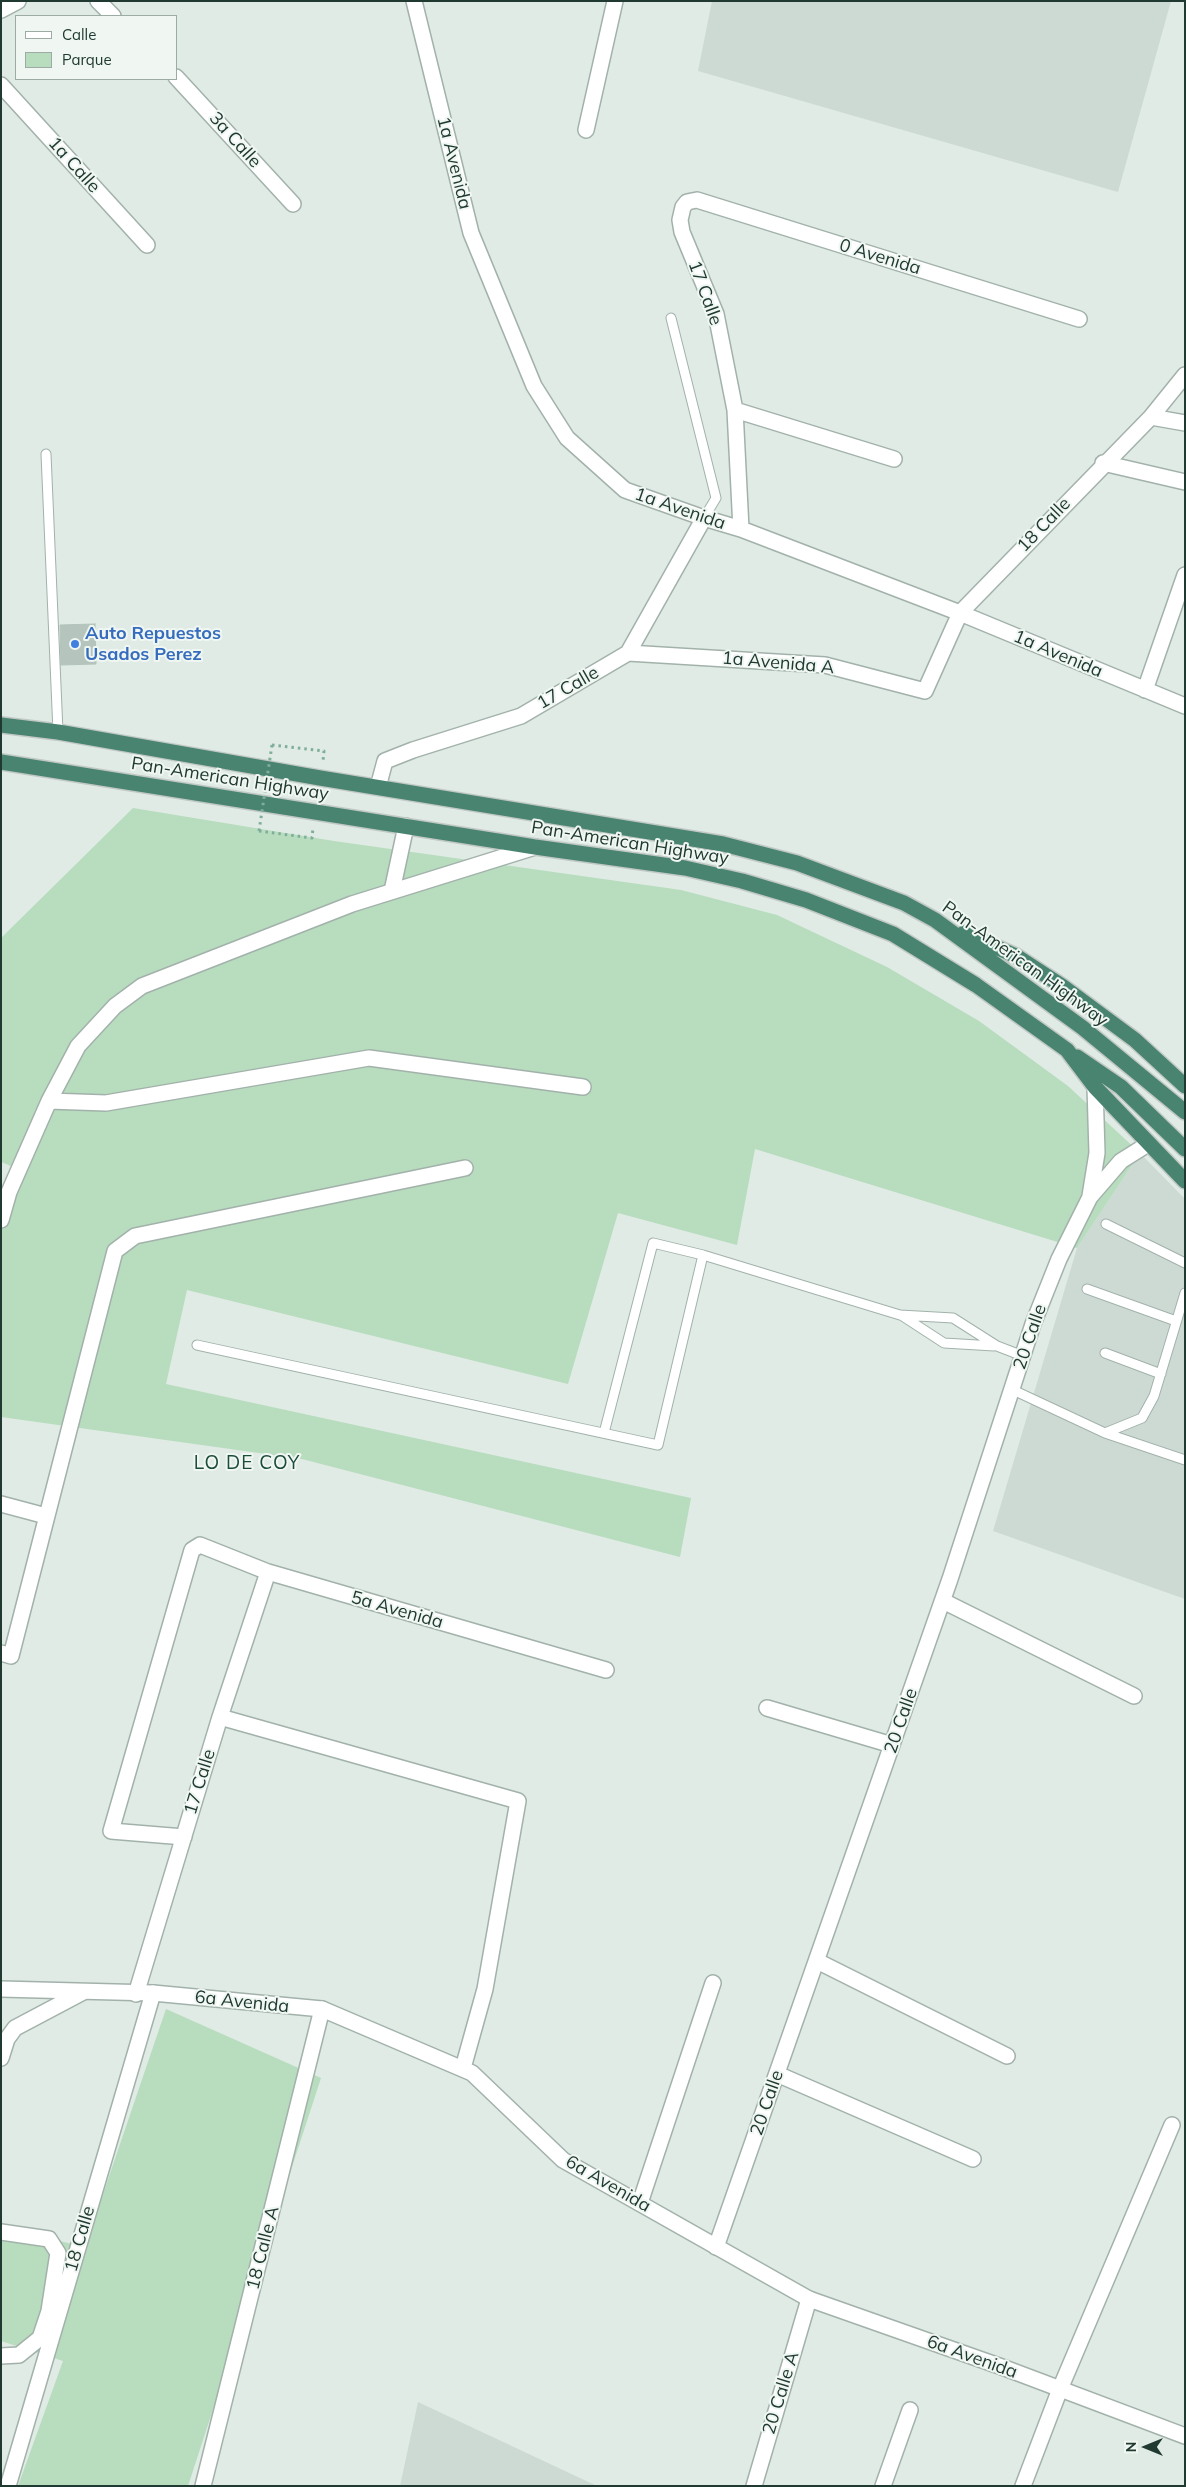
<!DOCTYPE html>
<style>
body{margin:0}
#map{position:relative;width:1186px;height:2487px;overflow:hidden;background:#dfebe4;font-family:Mulish,sans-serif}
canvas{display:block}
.frame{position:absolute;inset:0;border:2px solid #203a31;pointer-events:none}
.legend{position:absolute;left:15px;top:15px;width:162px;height:65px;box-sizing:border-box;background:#f0f7f3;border:1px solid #9daba5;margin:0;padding:6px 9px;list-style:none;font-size:15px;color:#203a31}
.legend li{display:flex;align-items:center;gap:10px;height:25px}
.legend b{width:25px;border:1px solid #9daba5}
.north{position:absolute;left:1121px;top:2422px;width:50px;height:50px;-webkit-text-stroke:4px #f0f7f3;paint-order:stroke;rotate:270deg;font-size:14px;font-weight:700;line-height:20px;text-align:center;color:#203a31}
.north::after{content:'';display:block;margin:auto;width:18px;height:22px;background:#203a31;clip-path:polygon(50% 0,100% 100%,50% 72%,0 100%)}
</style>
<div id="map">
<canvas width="1186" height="2487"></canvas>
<div class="frame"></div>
<ul class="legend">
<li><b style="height:6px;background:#fff"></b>Calle</li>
<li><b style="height:14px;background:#b8dcbe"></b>Parque</li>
</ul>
<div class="north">N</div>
</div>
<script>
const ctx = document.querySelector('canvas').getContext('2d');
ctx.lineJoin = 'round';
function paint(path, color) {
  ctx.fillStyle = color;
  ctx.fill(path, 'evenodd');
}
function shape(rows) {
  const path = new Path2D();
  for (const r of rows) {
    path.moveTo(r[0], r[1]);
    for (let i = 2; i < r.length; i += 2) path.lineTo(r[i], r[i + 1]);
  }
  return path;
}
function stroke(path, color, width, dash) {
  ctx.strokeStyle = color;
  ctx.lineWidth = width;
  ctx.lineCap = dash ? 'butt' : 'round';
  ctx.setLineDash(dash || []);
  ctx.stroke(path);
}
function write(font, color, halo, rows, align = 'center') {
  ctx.font = font + ' Mulish,sans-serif';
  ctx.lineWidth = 4;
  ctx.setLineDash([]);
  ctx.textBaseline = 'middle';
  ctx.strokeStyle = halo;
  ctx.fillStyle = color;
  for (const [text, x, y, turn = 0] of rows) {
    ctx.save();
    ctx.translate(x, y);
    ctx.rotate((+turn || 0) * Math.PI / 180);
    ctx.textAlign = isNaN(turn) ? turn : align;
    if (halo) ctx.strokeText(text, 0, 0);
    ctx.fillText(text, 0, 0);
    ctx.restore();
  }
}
paint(shape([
 [712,1,1171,1,1118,192,698,71],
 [1140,1153,1185,1199,1185,1599,993,1531,1077,1248],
 [418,2402,597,2486,400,2486]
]), '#cddad3');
paint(shape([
 [133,808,334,841,681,890,777,915,887,967,979,1021,1068,1086,1140,1153,1077,1248,755,1149,737,1245,618,1213,568,1384,187,1290,166,1384,691,1498,680,1557,302,1459,1,1417,1,1201,11,1166,1,1162,1,938],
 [166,2009,321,2078,188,2486,18,2486,63,2361,1,2341,1,2227,85,2247]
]), '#b8dcbe');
const building = shape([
 [95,624,96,664,61,665,60,625,95,624]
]);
paint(building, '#b5c5bd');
stroke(building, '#b2c4bb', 1);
const service = shape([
 [671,318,716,498,704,518],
 [46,454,58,732],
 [1106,1224,1185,1263],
 [1087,1289,1176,1321],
 [901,1315,944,1343,994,1346],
 [197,1345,658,1445,703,1255],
 [1105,1353,1161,1374],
 [1013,1390,1105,1433,1142,1418,1154,1396,1185,1293],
 [604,1433,653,1243,703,1255,900,1315,953,1318,997,1346,1023,1356],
 [1105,1433,1185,1460]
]);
const minor = shape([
 [98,1,113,16],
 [414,1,471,233,534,386,567,438,625,490,704,518,741,529,960,613,1185,706],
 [176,77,293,204],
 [1,85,147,245],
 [586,130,615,1],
 [735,410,894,459],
 [1151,417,1185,423],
 [1103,463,1185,482],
 [741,529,735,410,716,314,682,232,680,220,683,207,687,202,697,200,1079,319],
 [628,653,825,665,925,691,960,613,1151,417,1185,375],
 [1145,690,1185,575],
 [378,787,385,761,413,750,521,716,628,653,704,518],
 [392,891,406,826],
 [49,1101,106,1103,369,1058,583,1087],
 [1090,1196,1097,1153,1095,1087],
 [1,1220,9,1192,49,1101,78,1046,115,1006,142,986,352,904,535,847],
 [1,1504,46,1516],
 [943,1601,1134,1696],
 [1,1653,11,1656,115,1251,135,1236,465,1168],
 [767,1708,892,1745],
 [220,1717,518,1801,485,1989,463,2068],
 [184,1837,111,1831,192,1550,200,1545,268,1572,606,1670],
 [817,1961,1007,2056],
 [136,1994,220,1717,268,1572],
 [1,2058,7,2039,15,2028,83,1992],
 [777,2074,973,2159],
 [640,2203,713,1983],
 [1,2232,49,2239,58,2253,49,2311,40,2338,19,2355,1,2356],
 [716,2247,950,1579,1033,1324,1059,1259,1090,1197,1121,1161,1148,1144],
 [8,2486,153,1993],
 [203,2486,322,2009],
 [754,2486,809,2299],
 [883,2486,910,2410],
 [1023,2486,1060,2389,1172,2125]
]);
const tertiary = shape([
 [1,10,18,1],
 [1,1989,153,1993,322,2009,472,2073,563,2160,809,2299,1002,2367,1185,2436]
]);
const trunk = shape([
 [1,725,58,732,320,778,723,844,797,863,904,903,935,920,1083,1028,1185,1112],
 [1,762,535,847,685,868,742,881,806,900,893,934,976,985,1067,1050,1095,1087,1185,1181],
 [964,933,1016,956,1062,986,1135,1040,1185,1086],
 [1077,1057,1121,1087,1185,1149]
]);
stroke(service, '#a2b2ab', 11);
stroke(minor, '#a2b2ab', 18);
stroke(tertiary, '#a2b2ab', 18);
stroke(trunk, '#c1c8c5', 18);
stroke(shape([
 [272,745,324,751,323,761],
 [259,831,312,838,313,828]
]), '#80ae9b', 3, [2.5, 4]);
stroke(service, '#fff', 9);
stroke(minor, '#fff', 15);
stroke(tertiary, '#fff', 15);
stroke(trunk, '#488470', 15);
stroke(shape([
 [259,831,272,745]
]), '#80ae9b', 3, [2.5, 4]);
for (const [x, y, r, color] of [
 [75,644,5,"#3f7fe0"]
]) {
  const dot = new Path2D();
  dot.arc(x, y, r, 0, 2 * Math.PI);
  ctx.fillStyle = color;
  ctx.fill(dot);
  stroke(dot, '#f0f7f3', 2);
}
write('18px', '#203a31', '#f0f7f3', [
 ["3a Calle",235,140,48],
 ["1a Avenida",454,163,76],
 ["1a Calle",74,165,48],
 ["0 Avenida",880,257,17],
 ["17 Calle",705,293,70],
 ["1a Avenida",680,509,19],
 ["18 Calle",1044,525,-46],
 ["1a Avenida",1058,654,23],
 ["1a Avenida A",778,663,5],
 ["17 Calle",568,688,-30],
 ["Pan-American Highway",230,779,9],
 ["Pan-American Highway",630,843,9],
 ["Pan-American Highway",1025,964,36],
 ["20 Calle",1030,1337,-71],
 ["5a Avenida",397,1610,16],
 ["20 Calle",901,1721,-71],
 ["17 Calle",200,1782,-73],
 ["6a Avenida",242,2002,6],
 ["20 Calle",767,2103,-71],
 ["6a Avenida",608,2184,30],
 ["18 Calle",80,2239,-74],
 ["18 Calle A",263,2248,-76],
 ["6a Avenida",972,2357,20],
 ["20 Calle A",781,2393,-73]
]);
write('bold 18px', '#366cbe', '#f0f7f3', [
 ["Auto Repuestos",85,634],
 ["Usados Perez",85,655]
], 'left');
ctx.letterSpacing = '1px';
write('19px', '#1c4c3c', '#f0f7f3', [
 ["LO DE COY",247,1463]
]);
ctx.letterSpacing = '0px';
</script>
